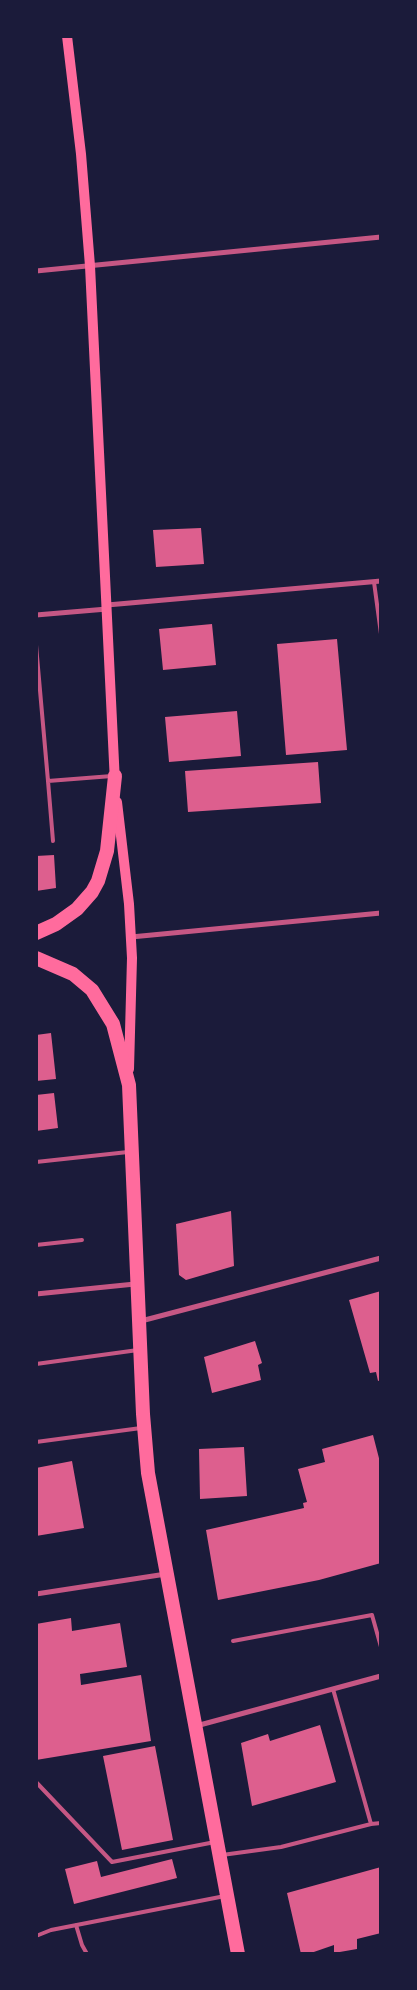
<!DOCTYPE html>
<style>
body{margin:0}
#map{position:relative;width:417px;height:1990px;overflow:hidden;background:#1b1b3a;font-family:"Archivo Narrow",sans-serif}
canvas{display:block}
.frame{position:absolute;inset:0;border:38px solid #1b1b3a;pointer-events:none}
</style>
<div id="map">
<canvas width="417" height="1990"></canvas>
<div class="frame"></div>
</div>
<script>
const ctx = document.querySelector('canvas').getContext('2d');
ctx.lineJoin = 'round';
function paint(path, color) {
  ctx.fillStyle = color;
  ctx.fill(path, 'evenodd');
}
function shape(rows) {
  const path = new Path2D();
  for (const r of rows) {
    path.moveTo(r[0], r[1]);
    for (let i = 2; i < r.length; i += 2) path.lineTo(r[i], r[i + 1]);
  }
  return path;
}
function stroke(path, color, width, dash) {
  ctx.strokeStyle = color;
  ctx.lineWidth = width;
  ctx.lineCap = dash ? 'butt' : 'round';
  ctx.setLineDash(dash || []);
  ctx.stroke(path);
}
paint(shape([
 [201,528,204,564,156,567,153,530],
 [212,624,216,665,163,670,159,629],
 [337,639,347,750,286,755,277,644],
 [237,711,241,756,169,762,165,717],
 [318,762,321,803,188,812,185,771],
 [54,855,56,888,36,891,36,856],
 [51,1033,56,1079,36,1081,36,1035],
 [54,1093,58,1128,36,1131,36,1095],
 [231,1211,234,1266,186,1280,179,1275,176,1224],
 [381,1291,381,1380,378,1381,376,1372,370,1373,349,1300],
 [255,1341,262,1363,258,1365,261,1380,212,1393,204,1357],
 [373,1435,381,1466,381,1563,319,1580,218,1600,206,1530,304,1508,303,1503,307,1502,298,1469,325,1462,322,1449],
 [244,1447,247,1496,200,1499,199,1449],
 [72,1461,84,1528,36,1536,36,1468],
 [71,1618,72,1631,120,1623,127,1667,80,1674,81,1685,141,1675,151,1741,36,1760,36,1624],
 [320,1725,336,1782,252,1806,241,1743,268,1734,270,1741],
 [155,1746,173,1840,122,1850,103,1756],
 [172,1859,177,1878,74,1904,65,1869,97,1861,101,1877],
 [381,1867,381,1933,357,1939,357,1949,334,1953,334,1945,308,1954,301,1954,287,1893]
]), '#dd5f8e');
stroke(shape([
 [374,582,381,634],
 [36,645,48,781,112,776],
 [48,781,53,841],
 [36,1162,128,1152],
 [36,1245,82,1240],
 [36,1364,138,1350],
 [36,1442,141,1428],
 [233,1641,372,1615,381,1647],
 [333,1689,371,1824],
 [36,1782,112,1862,215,1842],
 [222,1855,281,1847,371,1824,381,1823],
 [76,1925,82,1945,87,1954],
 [36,1936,51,1930,225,1896]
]), '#c65784', 4);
stroke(shape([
 [36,271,381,237],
 [107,605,381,581],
 [36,615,107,609],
 [131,937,381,913],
 [36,1294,135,1284],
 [141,1321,381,1258],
 [36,1594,166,1574],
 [196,1726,381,1676]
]), '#c65784', 5);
stroke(shape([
 [67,36,81,154,90,266,115,783],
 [117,802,129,904,132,958,129,1069]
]), '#ff6b9d', 10);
stroke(shape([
 [36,933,56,924,77,909,92,892,98,881,107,851,115,776],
 [36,958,73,974,92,990,113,1024,129,1085,143,1414,148,1473,238,1954]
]), '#ff6b9d', 14);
</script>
